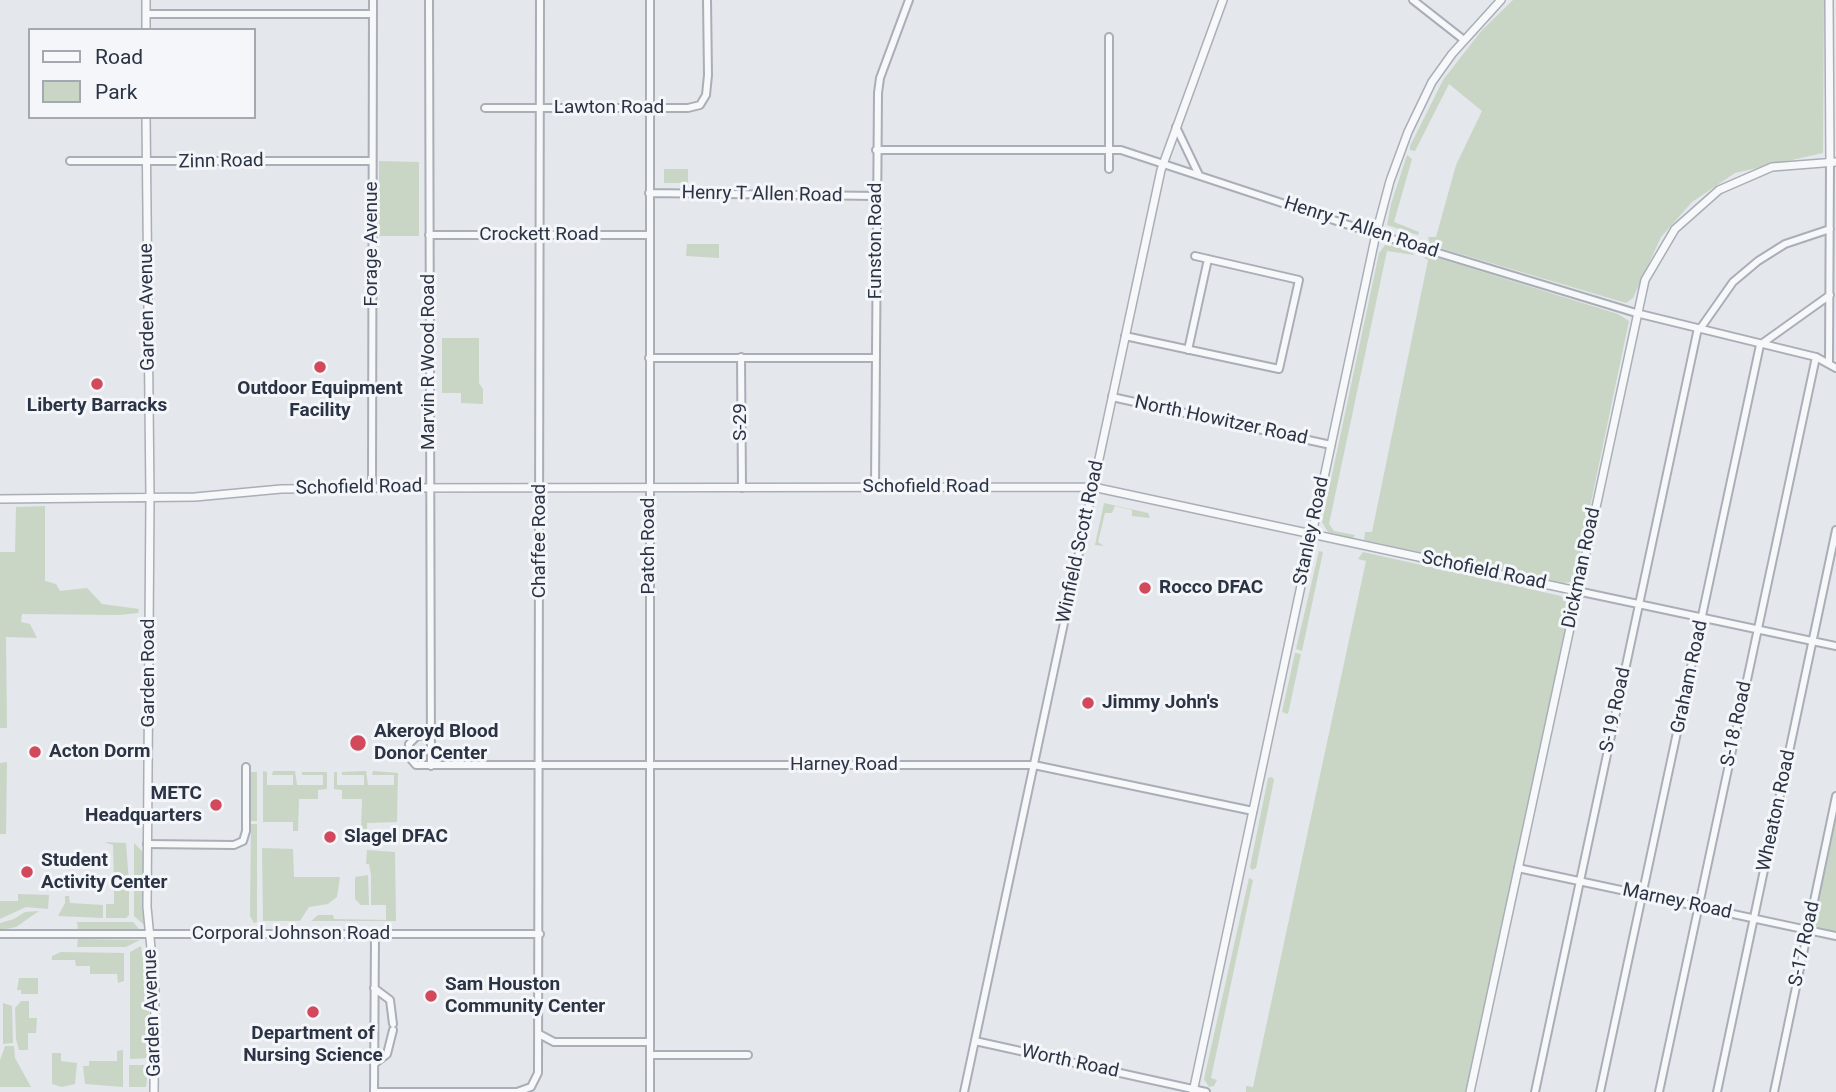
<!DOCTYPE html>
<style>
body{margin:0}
#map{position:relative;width:1836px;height:1092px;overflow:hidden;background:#e4e7ec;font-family:Roboto,sans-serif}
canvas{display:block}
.legend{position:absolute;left:28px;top:28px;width:228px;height:91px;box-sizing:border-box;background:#f4f6f9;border:2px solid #a4a8b1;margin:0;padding:9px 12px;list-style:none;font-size:21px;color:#2b3445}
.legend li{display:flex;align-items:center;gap:14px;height:35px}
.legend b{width:35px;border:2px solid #a4a8b1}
</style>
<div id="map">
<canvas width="1836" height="1092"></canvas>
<ul class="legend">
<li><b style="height:9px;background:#f7f8fa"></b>Road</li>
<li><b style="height:19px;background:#c9d6c5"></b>Park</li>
</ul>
</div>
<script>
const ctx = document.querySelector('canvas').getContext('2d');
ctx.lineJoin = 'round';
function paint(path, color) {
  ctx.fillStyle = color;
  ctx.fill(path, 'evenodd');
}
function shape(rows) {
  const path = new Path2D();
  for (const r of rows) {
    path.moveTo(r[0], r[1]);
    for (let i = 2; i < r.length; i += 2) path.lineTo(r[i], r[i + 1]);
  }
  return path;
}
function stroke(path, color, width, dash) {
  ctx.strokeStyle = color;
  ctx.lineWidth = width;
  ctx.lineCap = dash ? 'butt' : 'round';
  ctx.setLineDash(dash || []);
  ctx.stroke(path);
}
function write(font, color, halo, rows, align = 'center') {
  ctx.font = font + ' Roboto,sans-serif';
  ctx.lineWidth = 6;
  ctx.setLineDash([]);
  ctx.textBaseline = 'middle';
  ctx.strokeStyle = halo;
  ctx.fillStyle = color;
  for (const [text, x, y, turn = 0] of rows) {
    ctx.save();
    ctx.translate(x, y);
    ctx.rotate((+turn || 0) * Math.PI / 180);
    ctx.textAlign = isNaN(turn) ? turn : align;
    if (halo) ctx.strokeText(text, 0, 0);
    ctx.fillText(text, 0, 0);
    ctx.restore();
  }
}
paint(shape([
 [1513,0,1824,0,1823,153,1735,173,1692,202,1661,237,1633,298,1626,303,1430,245,1428,237,1436,237,1456,165,1482,111,1449,84,1415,151,1410,150,1410,146,1443,80,1482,30],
 [1407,155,1412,159,1394,222,1419,232,1418,235,1387,225,1391,204],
 [379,161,419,162,419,236,379,236],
 [664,169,688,169,688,183,664,183],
 [687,244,719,244,719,258,686,256],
 [1385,245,1411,250,1414,255,1387,251,1329,524,1334,531,1355,535,1353,538,1328,532,1322,522,1379,253],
 [1425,254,1618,314,1629,321,1576,574,1571,582,1563,583,1364,540,1365,532,1372,532,1428,260,1423,257],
 [442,338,479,338,479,383,483,389,483,404,461,403,461,393,442,393],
 [1104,503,1148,513,1150,518,1132,516,1132,510,1115,506,1112,513,1105,513,1098,542,1104,546,1095,545],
 [45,506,45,581,56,584,60,591,87,588,102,604,139,609,138,613,119,615,22,614,21,622,30,624,37,638,6,637,7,728,0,728,0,552,15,552,16,507],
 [1319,551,1323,552,1302,651,1296,649],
 [1363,552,1561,596,1570,605,1467,1092,1246,1092,1246,1086,1253,1087,1366,561,1358,559],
 [1295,653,1301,654,1288,714,1282,712],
 [7,762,6,834,0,834,0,763],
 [263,771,267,772,267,785,293,785,293,775,272,775,273,771,295,771,297,785,323,785,323,775,302,775,302,772,327,772,327,789,318,790,318,799,299,799,298,831,293,831,293,822,263,822],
 [366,771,368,785,394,785,394,775,372,775,373,771,398,773,397,822,367,823,367,832,361,831,362,799,342,799,342,790,334,789,334,772,337,772,337,785,364,785,364,775,342,775,342,772],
 [250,772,257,772,257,821,251,821],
 [1272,777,1274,780,1256,868,1252,870,1250,867,1268,778],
 [1836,817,1836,934,1813,926],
 [251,824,257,824,257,922,254,923,250,916],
 [104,842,126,843,129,883,114,883,113,845],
 [134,843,143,852,144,925,134,916],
 [262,848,293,849,294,877,340,877,337,897,328,904,309,907,300,921,263,921],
 [367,850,395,852,396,921,311,921,318,915,333,915,334,919,386,920,386,905,371,905,371,875,369,864,366,864],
 [368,875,369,905,361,905,355,899,355,877],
 [1249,878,1253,880,1211,1078,1217,1080,1214,1086,1209,1087,1204,1079],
 [114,886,129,886,129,915,126,918,106,918,106,904,114,904],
 [18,894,49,895,48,909,26,907,0,919,0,901,18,901],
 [65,896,69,896,70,903,103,905,103,918,58,916,65,903],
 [39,911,16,927,0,930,0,923,14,919,25,912],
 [77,922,133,922,140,930,78,930],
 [78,939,136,940,140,940,126,947,77,947],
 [141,946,149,1002,149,1058,130,1059,130,952],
 [61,952,124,953,124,981,118,983,117,974,90,974,90,966,76,966,75,960,52,960,52,956],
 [19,978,38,978,38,994,21,994,21,990,17,990],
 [21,1001,29,1001,29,1018,37,1018,36,1033,28,1033,28,1050,19,1050,16,1039,15,1008],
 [3,1003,12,1006,13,1043,3,1044],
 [5,1046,14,1046,15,1058,31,1087,0,1087,0,1060],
 [123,1050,123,1087,85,1084,83,1066,89,1066,89,1061,117,1061,117,1051],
 [52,1053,61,1053,61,1061,77,1063,75,1084,62,1087,52,1084],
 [129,1065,149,1065,146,1087,129,1087]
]), '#c9d6c5');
const minor = shape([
 [429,0,431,766],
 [650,0,650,1092],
 [1413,0,1464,40],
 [146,14,373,14],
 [1109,37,1109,169],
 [485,108,688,108,700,105,706,95,708,75,707,0],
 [1176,127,1199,175],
 [876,150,1121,150,1376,234,1636,313,1816,357,1836,368],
 [70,161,372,161],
 [649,193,876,196],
 [429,235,649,235],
 [1700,329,1733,282,1758,261,1785,244,1830,229],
 [1125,336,1279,369,1299,280,1195,256],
 [1188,350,1208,259],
 [741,357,742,488],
 [649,358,875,358],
 [1829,362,1830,162],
 [1112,397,1331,445],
 [875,487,878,93,880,78,909,0],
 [372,488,373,0],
 [1577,591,1836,646],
 [430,735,417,736,409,744,410,758,416,765,1034,765,1253,811],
 [147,844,234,845,243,841,246,831,246,767],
 [1518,868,1836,936],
 [0,934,540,934],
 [374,988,390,1000,393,1024],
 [539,1034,554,1042,650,1042],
 [975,1041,1206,1092],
 [650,1055,748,1055],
 [374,1064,387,1054,393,1030],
 [374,1092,517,1092,531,1087,538,1073,540,0],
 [374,1092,375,934],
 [964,1092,1093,487],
 [1535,1092,1698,328],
 [1600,1092,1760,345,1830,295],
 [1659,1092,1816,357],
 [1717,1092,1836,530],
 [1774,1092,1836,796]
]);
const tertiary = shape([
 [1829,0,1830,162],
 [146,30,146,0],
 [146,117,150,497,147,907,155,990,154,1092],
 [1093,487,1161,170,1223,0],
 [0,499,195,497,281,489,372,488,1093,487,1577,591],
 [1193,1092,1376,234,1390,181,1408,132,1432,82,1452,54,1501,0],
 [1470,1092,1645,280,1675,229,1719,190,1772,167,1836,162]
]);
stroke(minor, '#a9aeb7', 10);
stroke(tertiary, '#a9aeb7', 10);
stroke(minor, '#f7f8fa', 6);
stroke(tertiary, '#f7f8fa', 7);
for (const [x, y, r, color] of [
 [320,367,7,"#d1495b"],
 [97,384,7,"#d1495b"],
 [1145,588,7,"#d1495b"],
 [1088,703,7,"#d1495b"],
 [358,743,9,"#d1495b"],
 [35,752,7,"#d1495b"],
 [216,805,7,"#d1495b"],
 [330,837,7,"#d1495b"],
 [27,872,7,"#d1495b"],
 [431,996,7,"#d1495b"],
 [313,1012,7,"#d1495b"]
]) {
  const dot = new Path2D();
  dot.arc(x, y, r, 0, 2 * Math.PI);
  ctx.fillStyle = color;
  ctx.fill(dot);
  stroke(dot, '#f4f6f9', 2.5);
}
write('19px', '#2b3445', '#f4f6f9', [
 ["Lawton Road",609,108],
 ["Zinn Road",221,162,-1],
 ["Henry T Allen Road",762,195,1],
 ["Henry T Allen Road",1361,228,18],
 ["Crockett Road",539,235],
 ["Funston Road",876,241,-90],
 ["Forage Avenue",372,244,-90],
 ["Garden Avenue",148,307,-91],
 ["Marvin R Wood Road",429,362,-90],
 ["North Howitzer Road",1221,421,12],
 ["S-29",741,422,-90],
 ["Schofield Road",926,487],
 ["Schofield Road",359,488,-1],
 ["Stanley Road",1312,531,-78],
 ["Chaffee Road",540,541,-90],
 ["Winfield Scott Road",1081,542,-78],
 ["Patch Road",649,546,-90],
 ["Dickman Road",1582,568,-78],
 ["Schofield Road",1484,571,12],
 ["Garden Road",149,673,-90],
 ["Graham Road",1690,677,-78],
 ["S-19 Road",1616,710,-78],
 ["S-18 Road",1737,724,-78],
 ["Harney Road",844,765],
 ["Wheaton Road",1777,811,-78],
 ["Marney Road",1677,902,12],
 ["Corporal Johnson Road",291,934],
 ["S-17 Road",1805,944,-78],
 ["Garden Avenue",153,1013,-92],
 ["Worth Road",1070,1062,12]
]);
write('bold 19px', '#2b3445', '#f4f6f9', [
 ["Outdoor Equipment",320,389,"center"],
 ["Facility",320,411,"center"],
 ["Liberty Barracks",97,406,"center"],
 ["Rocco DFAC",1159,588],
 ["Jimmy John's",1102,703],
 ["Akeroyd Blood",374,732],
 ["Donor Center",374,754],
 ["Acton Dorm",49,752],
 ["METC",202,794,"right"],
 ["Headquarters",202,816,"right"],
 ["Slagel DFAC",344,837],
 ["Student",41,861],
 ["Activity Center",41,883],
 ["Sam Houston",445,985],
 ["Community Center",445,1007],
 ["Department of",313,1034,"center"],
 ["Nursing Science",313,1056,"center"]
], 'left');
</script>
